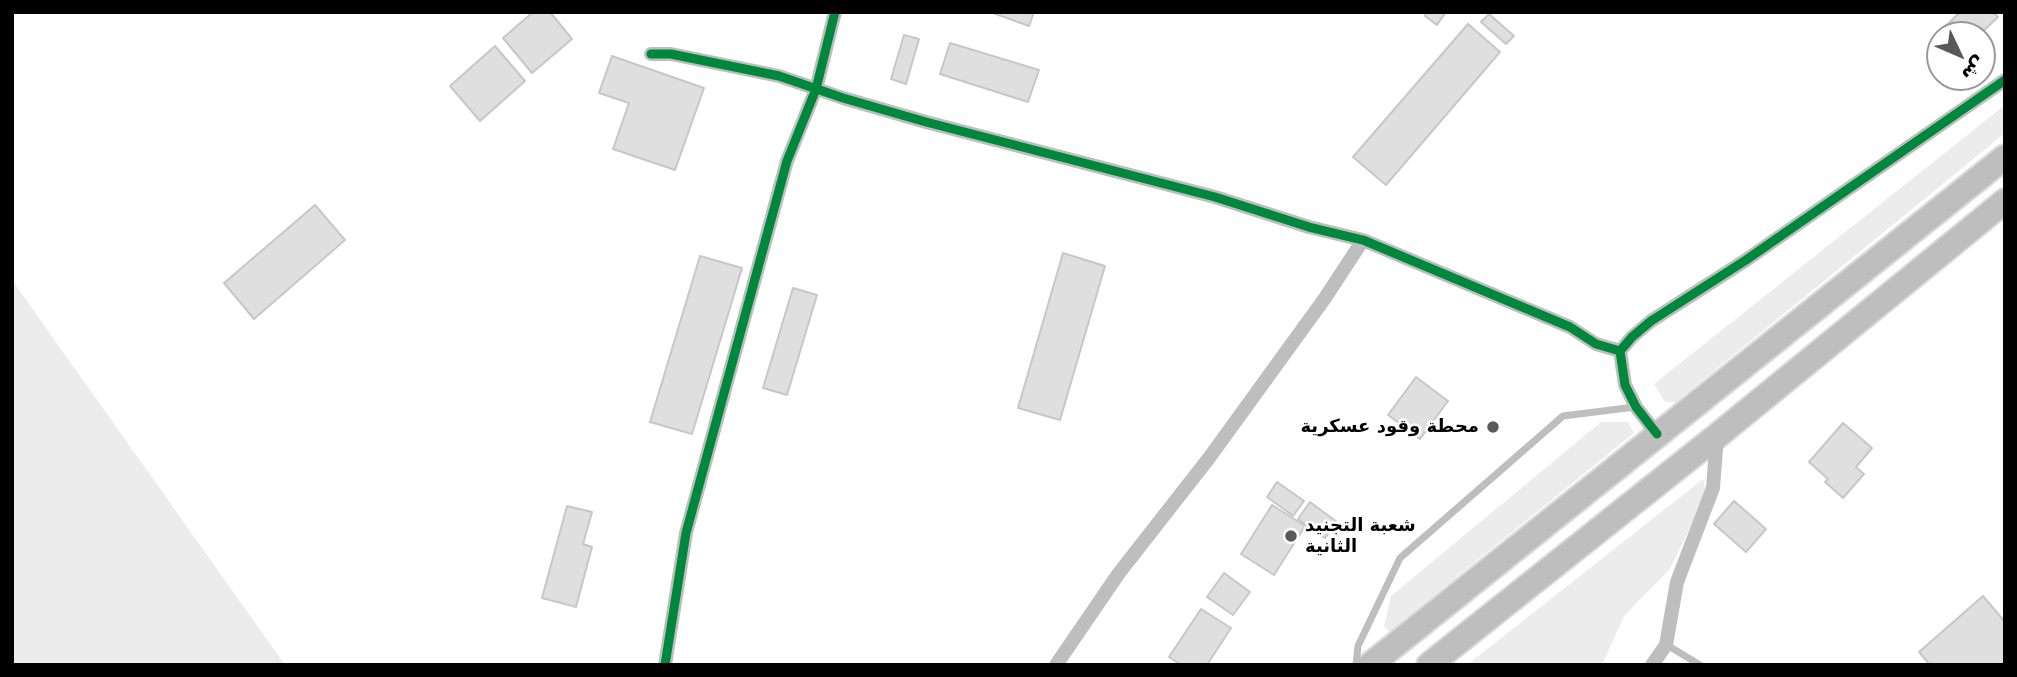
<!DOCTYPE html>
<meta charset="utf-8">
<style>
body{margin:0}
#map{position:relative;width:2017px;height:677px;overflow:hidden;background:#fff;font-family:"DejaVu Sans",Vazirmatn,sans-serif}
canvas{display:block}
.frame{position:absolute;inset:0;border:14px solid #000;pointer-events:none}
.north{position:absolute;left:1926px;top:21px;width:70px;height:70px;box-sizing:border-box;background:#fff;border:2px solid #999;border-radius:50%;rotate:134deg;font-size:19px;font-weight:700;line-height:28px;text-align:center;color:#000}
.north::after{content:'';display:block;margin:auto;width:24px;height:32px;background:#595959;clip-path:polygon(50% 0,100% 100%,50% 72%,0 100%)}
</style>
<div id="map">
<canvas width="2017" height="677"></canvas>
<div class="frame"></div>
<div class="north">ش</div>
</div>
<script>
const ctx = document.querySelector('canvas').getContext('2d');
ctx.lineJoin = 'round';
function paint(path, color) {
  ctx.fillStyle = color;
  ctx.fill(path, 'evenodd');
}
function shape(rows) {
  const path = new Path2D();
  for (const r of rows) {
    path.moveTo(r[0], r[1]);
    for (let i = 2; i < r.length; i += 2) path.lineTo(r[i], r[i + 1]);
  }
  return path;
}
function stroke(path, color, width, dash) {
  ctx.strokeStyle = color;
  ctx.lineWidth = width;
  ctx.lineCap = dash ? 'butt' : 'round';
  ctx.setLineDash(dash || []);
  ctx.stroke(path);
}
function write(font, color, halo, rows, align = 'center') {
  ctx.font = font + ' "DejaVu Sans",Vazirmatn,sans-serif';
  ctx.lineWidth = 5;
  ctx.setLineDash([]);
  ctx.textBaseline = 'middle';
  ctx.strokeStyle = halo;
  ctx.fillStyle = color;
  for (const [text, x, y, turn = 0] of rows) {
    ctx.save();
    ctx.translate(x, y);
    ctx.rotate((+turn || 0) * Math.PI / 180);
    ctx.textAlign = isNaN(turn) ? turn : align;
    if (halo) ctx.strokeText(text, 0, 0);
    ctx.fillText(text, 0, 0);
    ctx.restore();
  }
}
paint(shape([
 [2005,105,2005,133,1676,402,1665,402,1654,384],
 [12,280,285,665,12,665],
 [1601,422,1628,422,1634,433,1389,632,1384,626,1391,596],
 [1703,479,1707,492,1670,569,1624,616,1602,665,1467,665]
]), '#ececec');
const building = shape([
 [533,12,550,12,572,39,532,73,503,38,533,12],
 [990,12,1034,12,1029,26,990,12],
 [1427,12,1446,12,1437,25,1425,16,1427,12],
 [1960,12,1993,12,1998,17,1979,35,1947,35,1942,30,1960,12],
 [1489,14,1514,36,1506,44,1481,22,1489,14],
 [1468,24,1500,52,1386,185,1353,157,1468,24],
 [904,35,919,39,906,84,891,79,904,35],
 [950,43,1039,70,1028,102,940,74,950,43],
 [495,46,525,81,480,121,450,86,495,46],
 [612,56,704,88,675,170,613,149,629,103,599,93,612,56],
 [315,205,345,240,254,319,224,283,315,205],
 [1063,253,1105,266,1060,420,1018,408,1063,253],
 [700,256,742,268,692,434,650,422,700,256],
 [793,288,817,295,787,395,763,388,793,288],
 [1416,377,1448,401,1420,439,1388,415,1416,377],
 [1843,423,1872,448,1856,467,1864,474,1843,498,1825,482,1828,479,1809,462,1843,423],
 [1277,482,1304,501,1293,516,1267,497,1277,482],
 [1734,501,1766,529,1746,552,1714,524,1734,501],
 [1310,502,1337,522,1325,538,1298,519,1310,502],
 [1272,505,1305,526,1274,575,1241,554,1272,505],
 [567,506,592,512,583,544,592,547,576,607,542,598,567,506],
 [1224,573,1250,592,1233,615,1207,597,1224,573],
 [1983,596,2005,622,2005,665,1930,665,1919,652,1983,596],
 [1201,609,1231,628,1207,665,1181,665,1169,657,1201,609]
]);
paint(building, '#dfdfdf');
stroke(building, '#c7c7c7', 2);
const motorway = shape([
 [1370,665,2005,157],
 [1429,665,1717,436,2005,201]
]);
stroke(motorway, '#dbdbdb', 28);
stroke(shape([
 [1667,645,1700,665],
 [1356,665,1358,646,1400,558,1563,416,1635,407]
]), '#bebebe', 7);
stroke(shape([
 [651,54,671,54,779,76,843,98,926,122,1215,197,1309,227,1363,240,1570,327,1596,344,1620,351],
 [1657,434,1636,407,1625,385,1620,351,1632,337,1651,321,1746,260,2005,80],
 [665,665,686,533,787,161,816,89,835,12],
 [1056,665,1119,573,1209,458,1325,298,1363,240],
 [1652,665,1666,645,1677,582,1713,488,1717,436]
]), '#bebebe', 14);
stroke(motorway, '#bebebe', 24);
stroke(shape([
 [651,54,671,54,779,76,843,98,926,122,1215,197,1309,227,1363,240,1570,327,1596,344,1620,351],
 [1657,434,1636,407,1625,385,1620,351,1632,337,1651,321,1746,260,2005,80],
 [665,665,686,533,787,161,816,89,835,12]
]), '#00873e', 9);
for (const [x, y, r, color] of [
 [1493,427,7,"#595959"],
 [1291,536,7,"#595959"]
]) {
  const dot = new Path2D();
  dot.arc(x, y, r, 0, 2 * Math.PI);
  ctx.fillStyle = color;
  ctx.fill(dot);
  stroke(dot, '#fff', 2.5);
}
write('bold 18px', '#000', '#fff', [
 ["محطة وقود عسكرية",1479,427],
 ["شعبة التجنيد",1305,526,"left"],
 ["الثانية",1305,547,"left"]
], 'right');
</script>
